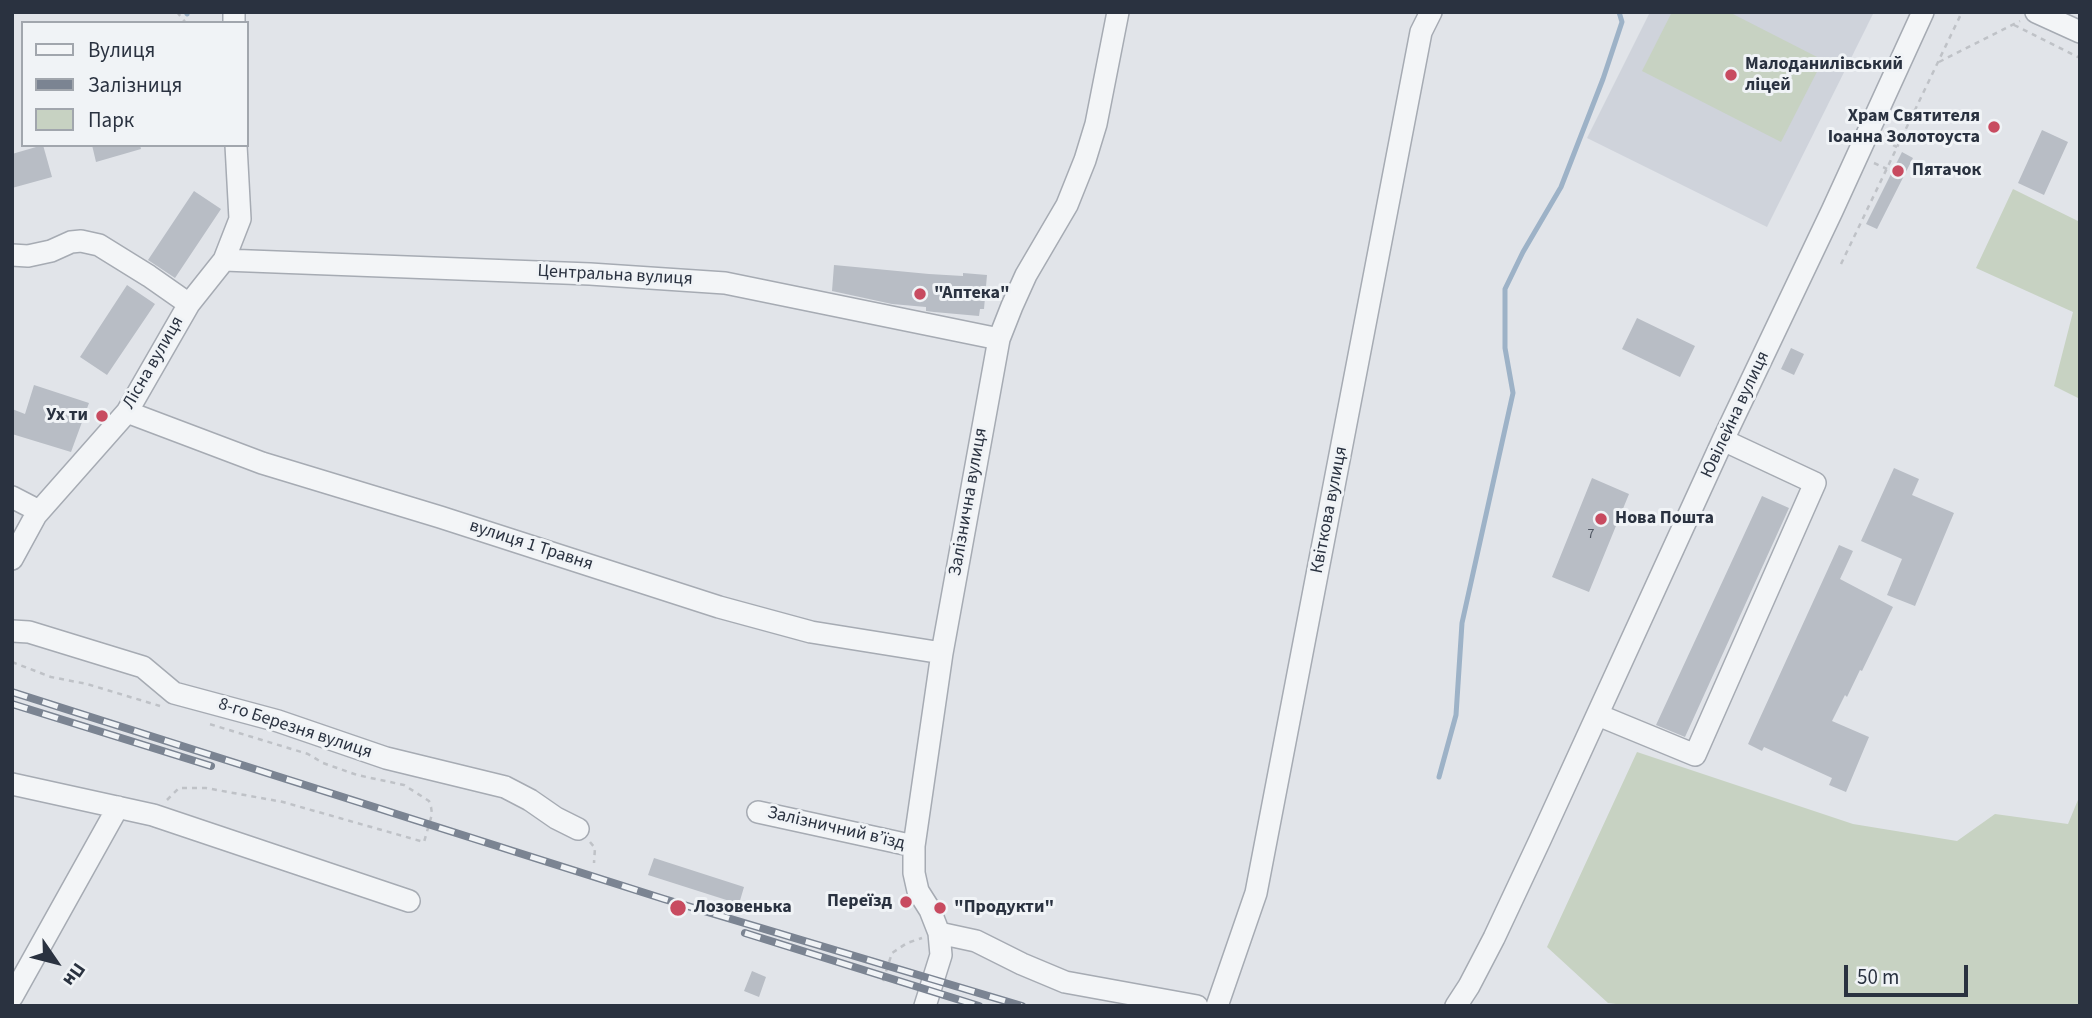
<!DOCTYPE html>
<meta charset="utf-8">
<style>
body{margin:0}
#map{position:relative;width:2092px;height:1018px;overflow:hidden;background:#e1e4e9;font-family:"Source Sans 3",sans-serif}
canvas{display:block}
.frame{position:absolute;inset:0;border:14px solid #2a3240;pointer-events:none}
.legend{position:absolute;left:21px;top:21px;width:228px;height:126px;box-sizing:border-box;background:#f0f3f6;border:2px solid #a1a6ad;margin:0;padding:9px 12px;list-style:none;font-size:21px;color:#2a3240}
.legend li{display:flex;align-items:center;gap:14px;height:35px}
.legend b{width:35px;border:2px solid #a1a6ad}
.north{position:absolute;left:21px;top:927px;width:70px;height:70px;-webkit-text-stroke:5px #f0f3f6;paint-order:stroke;rotate:125deg;font-size:19px;font-weight:700;line-height:28px;text-align:center;color:#2a3240}
.north::after{content:'';display:block;margin:auto;width:24px;height:32px;background:#2a3240;clip-path:polygon(50% 0,100% 100%,50% 72%,0 100%)}
.scale{position:absolute;left:1844px;top:965px;width:124px;height:32px;box-sizing:border-box;border:4px solid #2a3240;border-top:0;padding-left:9px;font-size:21px;line-height:24px;white-space:nowrap;color:#2a3240;-webkit-text-stroke:5px #f0f3f6;paint-order:stroke}
</style>
<div id="map">
<canvas width="2092" height="1018"></canvas>
<div class="frame"></div>
<ul class="legend">
<li><b style="height:9px;background:#f3f5f7"></b>Вулиця</li>
<li><b style="height:9px;background:#7b8492"></b>Залізниця</li>
<li><b style="height:19px;background:#c7d2c2"></b>Парк</li>
</ul>
<div class="north">Пн</div>
<div class="scale">50 m</div>
</div>
<script>
const ctx = document.querySelector('canvas').getContext('2d');
ctx.lineJoin = 'round';
function paint(path, color) {
  ctx.fillStyle = color;
  ctx.fill(path, 'evenodd');
}
function shape(rows) {
  const path = new Path2D();
  for (const r of rows) {
    path.moveTo(r[0], r[1]);
    for (let i = 2; i < r.length; i += 2) path.lineTo(r[i], r[i + 1]);
  }
  return path;
}
function stroke(path, color, width, dash) {
  ctx.strokeStyle = color;
  ctx.lineWidth = width;
  ctx.lineCap = dash ? 'butt' : 'round';
  ctx.setLineDash(dash || []);
  ctx.stroke(path);
}
function write(font, color, halo, rows, align = 'center') {
  ctx.font = font + ' "Source Sans 3",sans-serif';
  ctx.lineWidth = 6;
  ctx.setLineDash([]);
  ctx.textBaseline = 'middle';
  ctx.strokeStyle = halo;
  ctx.fillStyle = color;
  for (const [text, x, y, turn = 0] of rows) {
    ctx.save();
    ctx.translate(x, y);
    ctx.rotate((+turn || 0) * Math.PI / 180);
    ctx.textAlign = isNaN(turn) ? turn : align;
    if (halo) ctx.strokeText(text, 0, 0);
    ctx.fillText(text, 0, 0);
    ctx.restore();
  }
}
paint(shape([
 [1650,12,1874,12,1767,227,1587,138]
]), '#cfd3db');
paint(shape([
 [1672,12,1729,12,1823,60,1781,142,1642,71],
 [2013,189,2080,222,2080,399,2054,386,2073,312,1976,268],
 [1637,752,1853,824,1957,841,1995,814,2068,824,2080,795,2080,1006,1632,1006,1608,1003,1547,947]
]), '#c7d2c2');
stroke(shape([
 [186,12,187,14],
 [1439,777,1456,715,1462,623,1513,393,1505,348,1505,289,1523,252,1561,187,1603,79,1622,22,1619,12]
]), '#9db2c7', 5);
paint(shape([
 [2042,130,2068,142,2044,195,2018,183],
 [43,145,52,177,12,188,12,154],
 [92,145,140,145,141,149,96,162],
 [1902,152,1913,158,1877,229,1866,224],
 [194,191,221,209,175,278,148,260],
 [834,265,929,274,963,276,963,273,987,275,984,309,980,309,979,316,934,312,926,311,926,307,892,304,832,291],
 [127,285,155,304,107,375,80,357],
 [1637,318,1695,346,1680,377,1622,349],
 [1791,348,1804,354,1794,375,1781,369],
 [34,385,89,403,71,452,12,434,12,409,25,414],
 [1894,468,1919,479,1912,495,1954,513,1915,606,1887,595,1902,559,1861,541],
 [1592,478,1629,494,1589,592,1552,577],
 [1762,496,1789,508,1685,737,1656,725],
 [1839,545,1853,551,1840,579,1893,607,1862,671,1860,670,1847,697,1845,695,1832,721,1869,737,1846,792,1829,785,1832,778,1764,747,1762,751,1748,744],
 [654,858,744,887,739,904,648,875],
 [752,971,766,977,759,997,744,991]
]), '#b8bdc5');
const minor = shape([
 [234,12,234,23],
 [2036,12,2080,32],
 [12,255,28,256,51,251,71,242,81,241,99,245,149,276,189,304],
 [224,260,590,274,725,283,999,339],
 [127,412,262,463,440,517,719,607,811,632,942,653],
 [12,497,39,511],
 [12,559,36,515,127,412,189,304,224,260,240,219,236,145],
 [12,631,29,632,143,667,174,693,278,721,386,758,505,787,530,800,556,818,578,829],
 [1598,715,1695,755,1815,483,1723,440],
 [12,784,153,815,409,901],
 [758,812,914,846],
 [939,933,976,941,1022,964,1065,982,1197,1006],
 [12,997,118,807],
 [925,1006,941,955,939,933,930,910,918,891,914,873,914,846,942,653,999,339,1012,306,1026,275,1067,205,1085,160,1096,124,1118,12],
 [1217,1006,1256,893,1421,32,1431,12],
 [1456,1006,1469,986,1494,938,1540,840,1723,440,1832,211,1923,12]
]);
stroke(minor, '#a6abb3', 24);
stroke(shape([
 [177,12,186,23],
 [2014,25,2080,58],
 [1939,62,2020,21],
 [1884,141,1897,147],
 [1874,163,1887,169],
 [1841,264,1962,12],
 [12,662,51,677,87,684,160,706],
 [167,800,179,788,206,788,283,802,424,842,432,814,431,807,429,801,404,785,357,775,323,763,308,754,206,723],
 [590,842,595,848,594,863],
 [883,981,892,953,907,943,922,938]
]), '#bfc2c7', 2.5, [5, 5]);
stroke(minor, '#f3f5f7', 21);
const rail = shape([
 [12,692,664,899,1022,1006],
 [12,704,211,766],
 [745,933,979,1006]
]);
stroke(rail, '#7b8492', 8);
stroke(rail, '#f0f3f6', 5, [16]);
for (const [x, y, r, color] of [
 [1731,75,7,"#c84b60"],
 [1994,127,7,"#c84b60"],
 [1898,171,7,"#c84b60"],
 [920,294,7,"#c84b60"],
 [102,416,7,"#c84b60"],
 [1601,519,7,"#c84b60"],
 [906,902,7,"#c84b60"],
 [678,908,9,"#c84b60"],
 [940,908,7,"#c84b60"]
]) {
  const dot = new Path2D();
  dot.arc(x, y, r, 0, 2 * Math.PI);
  ctx.fillStyle = color;
  ctx.fill(dot);
  stroke(dot, '#f0f3f6', 2.5);
}
write('14px', '#4e5561', null, [
 ["7",1591,535]
]);
write('bold 18px', '#2a3240', '#f0f3f6', [
 ["Малоданилівський",1745,65],
 ["ліцей",1745,86],
 ["Храм Святителя",1980,117,"right"],
 ["Іоанна Золотоуста",1980,138,"right"],
 ["Пятачок",1912,171],
 ["\"Аптека\"",934,294],
 ["Ух ти",88,416,"right"],
 ["Нова Пошта",1615,519],
 ["Переїзд",892,902,"right"],
 ["Лозовенька",694,908],
 ["\"Продукти\"",954,908]
], 'left');
write('18px', '#2a3240', '#f0f3f6', [
 ["Центральна вулиця",615,276,3],
 ["Лісна вулиця",154,363,-60],
 ["Ювілейна вулиця",1736,415,-65],
 ["Залізнична вулиця",969,502,-80],
 ["Квіткова вулиця",1330,510,-79],
 ["вулиця 1 Травня",531,546,18],
 ["8-го Березня вулиця",295,729,18],
 ["Залізничний в’їзд",836,829,13]
]);
</script>
